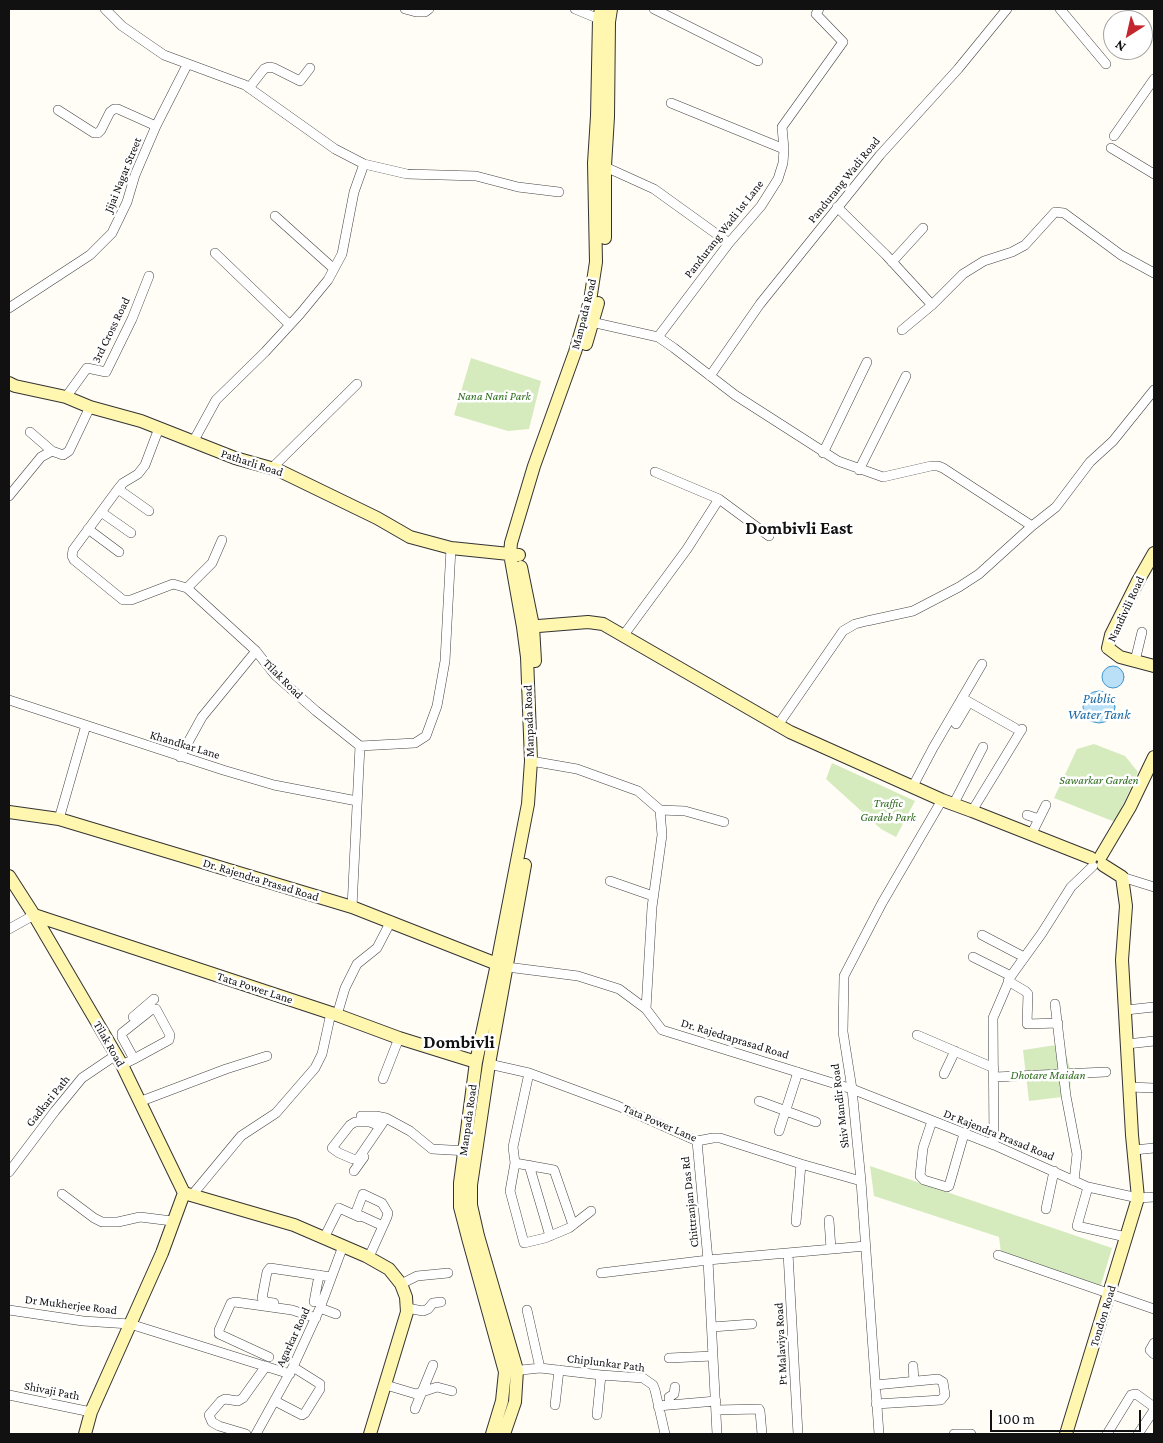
<!DOCTYPE html>
<style>
body{margin:0}
#map{position:relative;width:1163px;height:1443px;overflow:hidden;background:#fffdf5;font-family:"Crimson Pro",serif}
canvas{display:block}
.frame{position:absolute;inset:0;border:10px solid #111;pointer-events:none}
.north{position:absolute;left:1103px;top:10px;width:50px;height:50px;box-sizing:border-box;background:#fff;border:1px solid #a0a0a0;border-radius:50%;rotate:215deg;font-size:14px;font-weight:700;line-height:20px;text-align:center;color:#111}
.north::after{content:'';display:block;margin:auto;width:18px;height:22px;background:#c4262e;clip-path:polygon(50% 0,100% 100%,50% 72%,0 100%)}
.scale{position:absolute;left:990px;top:1410px;width:151px;height:22px;box-sizing:border-box;border:2px solid #111;border-top:0;padding-left:6px;font-size:15px;line-height:18px;white-space:nowrap;color:#111;-webkit-text-stroke:4px #fff;paint-order:stroke}
</style>
<div id="map">
<canvas width="1163" height="1443"></canvas>
<div class="frame"></div>
<div class="north">N</div>
<div class="scale">100 m</div>
</div>
<script>
const ctx = document.querySelector('canvas').getContext('2d');
ctx.lineJoin = 'round';
function paint(path, color) {
  ctx.fillStyle = color;
  ctx.fill(path, 'evenodd');
}
function shape(rows) {
  const path = new Path2D();
  for (const r of rows) {
    if (r.length === 3) {
      path.moveTo(r[0] + r[2], r[1]);
      path.arc(r[0], r[1], r[2], 0, 2 * Math.PI);
      continue;
    }
    path.moveTo(r[0], r[1]);
    for (let i = 2; i < r.length; i += 2) path.lineTo(r[i], r[i + 1]);
  }
  return path;
}
function stroke(path, color, width, dash) {
  ctx.strokeStyle = color;
  ctx.lineWidth = width;
  ctx.lineCap = dash ? 'butt' : 'round';
  ctx.setLineDash(dash || []);
  ctx.stroke(path);
}
function write(font, color, halo, rows, align = 'center') {
  ctx.font = font + ' "Crimson Pro",serif';
  ctx.lineWidth = 5;
  ctx.setLineDash([]);
  ctx.textBaseline = 'middle';
  ctx.strokeStyle = halo;
  ctx.fillStyle = color;
  for (const [text, x, y, turn = 0] of rows) {
    ctx.save();
    ctx.translate(x, y);
    ctx.rotate((+turn || 0) * Math.PI / 180);
    ctx.textAlign = isNaN(turn) ? turn : align;
    if (halo) ctx.strokeText(text, 0, 0);
    ctx.fillText(text, 0, 0);
    ctx.restore();
  }
}
paint(shape([
 [471,358,541,381,529,429,508,431,454,415],
 [1094,744,1125,756,1138,772,1115,822,1054,798,1077,749],
 [832,763,915,801,896,837,881,829,826,779],
 [1063,1044,1071,1072,1070,1096,1029,1101,1023,1050],
 [870,1166,1112,1248,1100,1288,1001,1253,999,1237,874,1196]
]), '#d5ebbd');
const water = shape([
 [1113,677,11],
 [1099,707,16]
]);
paint(water, '#b9e0f7');
stroke(water, '#3f96cf', 1);
const street = shape([
 [105,9,122,26,164,55,245,85,335,149,364,164,407,174,476,176,518,187,559,192],
 [405,9,416,12,425,12,429,9],
 [575,9,604,21],
 [654,9,758,61],
 [1060,9,1106,64],
 [249,88,264,69,269,67,274,68,300,81,310,68],
 [671,103,784,149],
 [58,110,94,133,98,133,101,130,110,112,114,109,118,109,156,126],
 [1114,136,1154,79],
 [1111,148,1154,174],
 [601,165,654,189,729,243],
 [837,207,886,255,932,305],
 [275,216,334,269],
 [215,253,290,325],
 [892,262,923,228],
 [9,308,90,255,112,233,127,202,135,175,156,126,187,65],
 [587,321,658,337,674,348,735,395,838,461,883,477,931,466,938,466,943,468,1032,526],
 [902,330,932,305,963,274,984,261,1012,252,1025,245,1055,212,1064,213,1121,255,1154,273],
 [658,337,729,243,761,206,778,179,783,163,784,149,782,127,843,42,816,14,819,9],
 [710,376,760,304,880,155,958,69,1007,9],
 [66,397,87,368,106,372,132,319,149,276],
 [159,428,145,465,138,474,123,483,118,489,73,550,72,556,74,560,123,600,131,600,173,584,187,588,256,651,275,675,316,711,360,746,352,907],
 [30,432,52,451],
 [193,442,216,400,265,352,300,314,328,280,342,254,354,192,364,164],
 [823,453,867,362],
 [272,468,357,384],
 [859,470,906,376],
 [118,489,149,511],
 [9,496,41,457,52,451,63,455,69,451,90,407],
 [719,499,769,536],
 [101,512,131,533],
 [88,529,119,552],
 [187,588,212,563,222,540],
 [623,636,687,549,719,499,655,472],
 [1135,661,1142,632],
 [962,698,1015,728],
 [9,700,223,770,274,785,357,801],
 [956,724,969,702],
 [778,725,843,631,855,624,867,621,913,611,959,587,979,574,1032,526,1056,507,1090,462,1113,441,1154,390],
 [360,746,415,743,426,736,437,706,445,661,451,548],
 [180,757,202,717,256,651],
 [531,761,577,769,638,791,660,810,662,835,652,907,646,1009],
 [913,786,933,748,982,664],
 [953,805,983,747],
 [660,810,685,811,724,822],
 [972,811,1022,729],
 [1027,815,1039,819],
 [59,819,86,725],
 [1031,835,1046,805],
 [1122,877,1154,887],
 [610,881,653,896],
 [9,929,34,915],
 [982,935,1024,957],
 [973,957,1011,976],
 [507,967,578,976,619,989,646,1009,662,1030,852,1089,994,1145,1088,1187,1138,1198,1154,1197],
 [1008,981,1025,991,1028,994,1027,1024,1058,1023],
 [1055,1004,1066,1096,1077,1154,1074,1181],
 [1126,1010,1154,1007],
 [337,1015,345,988,357,964,377,948,391,921],
 [133,1017,154,999],
 [917,1035,994,1068],
 [1127,1044,1154,1041],
 [489,1064,529,1073,618,1106,697,1141,713,1138,720,1138,801,1164,861,1181],
 [122,1065,134,1059,167,1041,169,1040,170,1035,156,1009,151,1010,122,1033,122,1037,134,1059],
 [529,1073,513,1147,515,1163,554,1170,573,1225],
 [944,1074,955,1051],
 [995,1077,1106,1072],
 [383,1079,399,1038],
 [1129,1087,1154,1088],
 [759,1101,816,1122],
 [139,1102,226,1069,267,1056],
 [361,1116,376,1116,386,1118,410,1131,432,1149,468,1151],
 [932,1121,923,1148,920,1176,924,1180,947,1187,949,1186,964,1134],
 [380,1126,370,1122,355,1122,350,1125,332,1148,339,1153,353,1159,358,1159,386,1118],
 [779,1131,798,1072],
 [697,1141,708,1260,717,1434],
 [994,1145,993,1018,1011,976,1042,933,1071,887,1093,866],
 [1134,1150,1154,1148],
 [515,1163,510,1191,524,1243,545,1238,569,1228,591,1211],
 [529,1165,550,1236],
 [354,1171,364,1157],
 [9,1172,55,1111,82,1078,116,1055],
 [1088,1187,1077,1226,1126,1237],
 [62,1194,94,1218,102,1222,118,1222,140,1217,172,1221],
 [192,1195,241,1136,276,1113,315,1068,322,1054,331,1013],
 [1046,1209,1054,1171],
 [829,1220,831,1249],
 [796,1222,801,1164],
 [324,1238,339,1208,359,1217],
 [788,1253,798,1434],
 [998,1255,1154,1309],
 [369,1257,387,1217,388,1213,382,1203,363,1194,356,1212,357,1214,383,1226],
 [601,1273,708,1260,866,1246],
 [401,1284,417,1276,448,1273],
 [314,1302,319,1275],
 [274,1303,266,1302,262,1298,267,1272,270,1268,331,1277],
 [320,1308,336,1314],
 [407,1308,423,1311,428,1309,433,1303,441,1302],
 [9,1310,83,1321,130,1324,290,1374],
 [527,1310,540,1368],
 [712,1327,752,1324],
 [1154,1343,1150,1350,1154,1354],
 [269,1357,219,1334,219,1330,231,1303,235,1302,292,1310,316,1318],
 [669,1358,713,1356],
 [913,1366,914,1381],
 [512,1371,540,1368,601,1375,643,1378,653,1385,655,1390,665,1434],
 [386,1385,416,1394,437,1387,452,1391],
 [875,1385,938,1379,943,1382,945,1395,941,1400,876,1404],
 [9,1395,91,1412],
 [275,1401,302,1415,305,1413,320,1389,320,1384,293,1367],
 [555,1405,559,1370],
 [670,1405,669,1397,674,1394,675,1387],
 [658,1406,716,1401],
 [415,1409,433,1365],
 [716,1410,759,1409,760,1411,762,1434],
 [597,1415,601,1375],
 [246,1434,219,1426,212,1422,209,1415,221,1401,225,1399,238,1401,243,1398,266,1366],
 [256,1434,293,1367,320,1308,343,1246],
 [879,1434,861,1181,852,1089,843,1032,844,976,882,903,942,800],
 [954,1434,971,1434],
 [1107,1434,1131,1395,1136,1394,1154,1407],
 [1138,1434,1154,1410]
]);
const secondary = shape([
 [605,238,605,166,608,117,609,22,611,9],
 [586,344,598,303],
 [9,383,15,386,66,397,90,407,141,421,235,458,278,470,377,518,410,537,451,548,519,555],
 [1154,553,1138,581,1111,635,1108,648,1120,657,1154,666],
 [521,567,533,626,535,661],
 [526,627,588,622,603,624,790,732,942,800,972,811,1091,858],
 [9,812,59,819,352,907,497,964,505,966],
 [1101,856,1130,807,1154,757],
 [9,876,34,915,122,1065,184,1193],
 [34,915,337,1015,399,1038,476,1062],
 [184,1193,294,1225,366,1256,389,1269,401,1284,406,1297,407,1312,370,1434],
 [85,1434,91,1412,162,1253,184,1193],
 [492,1434,502,1401,505,1372,468,1238,460,1207,460,1183,476,1062,497,964,528,804,531,761,527,657,523,627,510,554,511,543,534,466,575,352,590,301,596,262,594,163,597,116,599,19,601,9],
 [504,1434,515,1402,517,1370,478,1236,471,1205,471,1185,489,1064,525,865],
 [1066,1434,1138,1198,1132,1135,1122,960,1126,906,1122,877,1103,865]
]);
stroke(street, '#444', 10);
stroke(secondary, '#333', 14);
stroke(street, '#fff', 9);
stroke(secondary, '#fff6b0', 12);
write('12px', '#111', '#fff', [
 ["Jijai Nagar Street",123,175,-68],
 ["Pandurang Wadi Road",844,180,-51],
 ["Pandurang Wadi 1st Lane",724,229,-52],
 ["Manpada Road",584,314,-76],
 ["3rd Cross Road",111,330,-64],
 ["Patharli Road",252,463,18],
 ["Nandivili Road",1126,609,-65],
 ["Tilak Road",283,679,45],
 ["Manpada Road",529,721,-92],
 ["Khandkar Lane",185,745,17],
 ["Dr. Rajendra Prasad Road",261,880,17],
 ["Tata Power Lane",255,988,18],
 ["Dr. Rajedraprasad Road",735,1039,17],
 ["Tilak Road",109,1044,60],
 ["Gadkari Path",48,1101,-51],
 ["Shiv Mandir Road",840,1106,-97],
 ["Manpada Road",468,1120,-82],
 ["Tata Power Lane",660,1123,23],
 ["Dr Rajendra Prasad Road",999,1135,22],
 ["Chittranjan Das Rd",690,1202,-96],
 ["Dr Mukherjee Road",71,1305,7],
 ["Tondon Road",1103,1316,-73],
 ["Agarkar Road",293,1337,-65],
 ["Pt Malaviya Road",781,1344,-93],
 ["Chiplunkar Path",606,1363,7],
 ["Shivaji Path",52,1391,11]
]);
write('italic 12px', '#2f6b1f', '#fff', [
 ["Nana Nani Park",494,396],
 ["Sawarkar Garden",1099,780],
 ["Traffic",888,803],
 ["Gardeb Park",888,817],
 ["Dhotare Maidan",1048,1075]
]);
write('italic 14px', '#1768a6', '#fff', [
 ["Public",1099,699],
 ["Water Tank",1099,715]
]);
write('bold 18px', '#111', '#fff', [
 ["Dombivli East",799,528],
 ["Dombivli",459,1042]
]);
</script>
